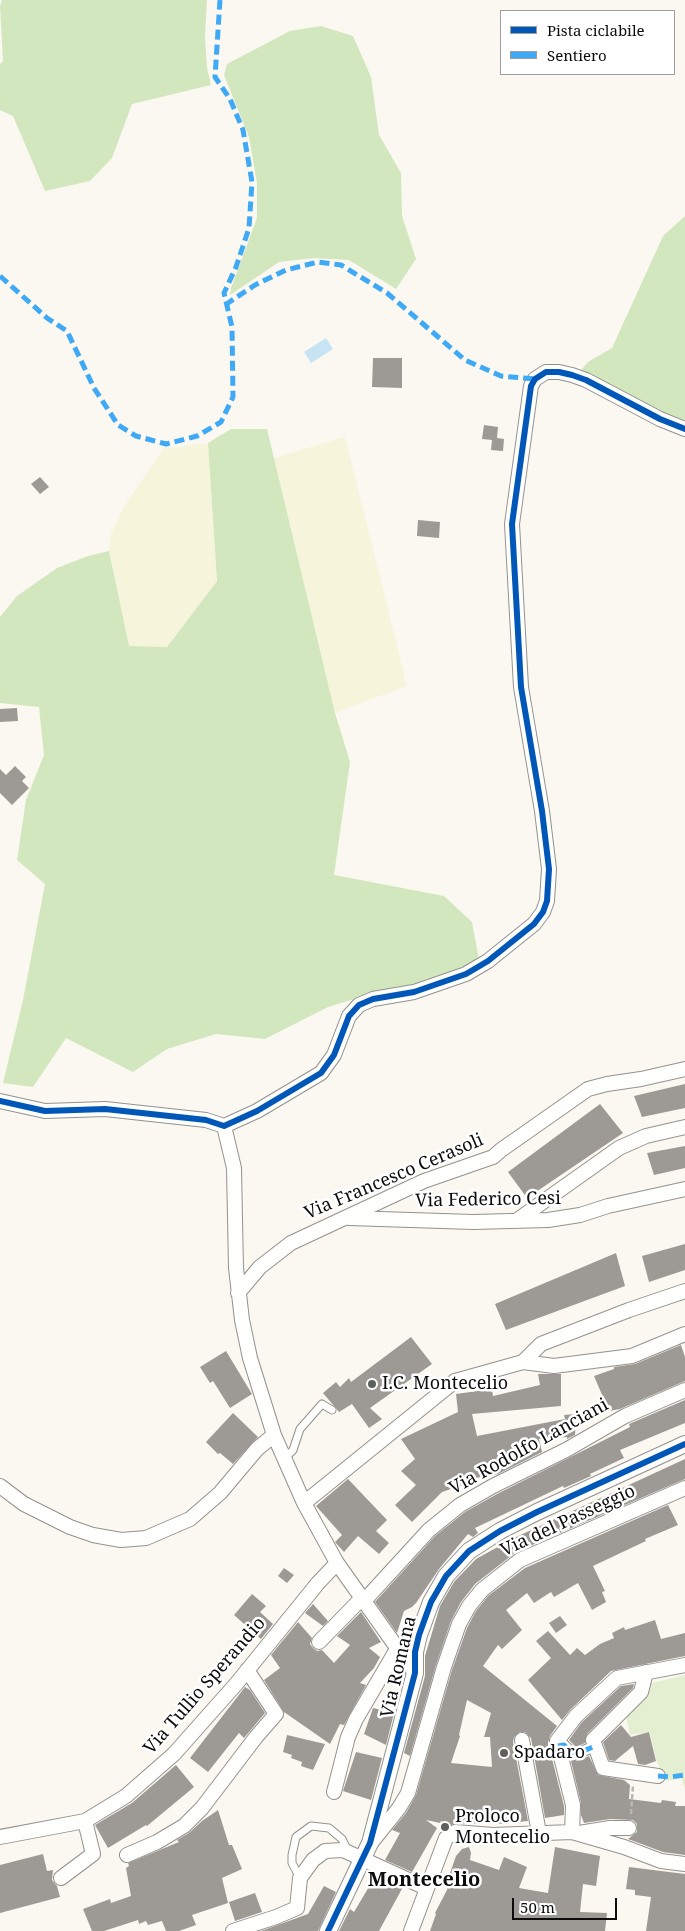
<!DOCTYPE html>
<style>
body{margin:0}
#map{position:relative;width:685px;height:1931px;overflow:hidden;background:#faf8f0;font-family:"Noto Serif",serif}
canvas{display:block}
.legend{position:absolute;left:500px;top:10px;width:175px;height:65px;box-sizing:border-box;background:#fff;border:1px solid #9e9e9e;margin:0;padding:6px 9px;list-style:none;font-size:15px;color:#0c0c0c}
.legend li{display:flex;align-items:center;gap:10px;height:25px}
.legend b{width:25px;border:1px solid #9e9e9e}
.scale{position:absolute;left:512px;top:1898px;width:105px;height:22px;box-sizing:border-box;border:2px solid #0c0c0c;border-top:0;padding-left:6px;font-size:15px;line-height:18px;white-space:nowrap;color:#0c0c0c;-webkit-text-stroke:4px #fff;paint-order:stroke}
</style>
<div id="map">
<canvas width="685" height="1931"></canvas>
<ul class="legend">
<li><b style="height:6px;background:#0057b8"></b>Pista ciclabile</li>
<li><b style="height:6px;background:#3fa9f5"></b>Sentiero</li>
</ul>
<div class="scale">50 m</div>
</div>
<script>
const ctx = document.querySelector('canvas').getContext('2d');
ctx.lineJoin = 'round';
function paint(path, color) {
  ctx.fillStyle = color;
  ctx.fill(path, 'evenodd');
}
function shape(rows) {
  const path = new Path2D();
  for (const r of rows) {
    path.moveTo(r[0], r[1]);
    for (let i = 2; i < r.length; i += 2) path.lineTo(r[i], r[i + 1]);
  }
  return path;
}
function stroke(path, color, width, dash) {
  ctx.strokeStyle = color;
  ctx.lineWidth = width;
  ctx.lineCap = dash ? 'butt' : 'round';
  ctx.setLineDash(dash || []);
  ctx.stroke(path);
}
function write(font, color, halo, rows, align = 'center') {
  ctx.font = font + ' "Noto Serif",serif';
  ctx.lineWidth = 5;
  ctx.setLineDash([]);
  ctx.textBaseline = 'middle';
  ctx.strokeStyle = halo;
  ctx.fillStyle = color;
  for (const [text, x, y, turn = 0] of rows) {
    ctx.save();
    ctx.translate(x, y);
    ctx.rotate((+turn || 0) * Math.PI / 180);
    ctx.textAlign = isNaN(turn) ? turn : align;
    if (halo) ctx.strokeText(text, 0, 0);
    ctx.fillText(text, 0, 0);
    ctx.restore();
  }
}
paint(shape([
 [345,437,407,686,335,713,274,458],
 [208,443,217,581,167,647,129,646,109,551,111,534,123,508,163,449]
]), '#f7f4dc');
paint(shape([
 [685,1675,685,1789,681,1778,666,1781,657,1762,650,1732,630,1735,626,1717,637,1701,648,1696,648,1684]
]), '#e3efd0');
paint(shape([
 [2,0,207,0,205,36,207,68,211,85,132,104,112,158,90,181,45,191,13,116,0,110,0,64,3,61,0,6],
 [321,26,353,36,371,77,379,135,401,173,402,216,416,259,396,289,349,260,314,258,279,262,230,295,231,288,257,218,257,183,249,137,224,75,227,64,290,31],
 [685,216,685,420,659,414,581,370,588,362,612,348,663,236],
 [231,429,267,429,335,713,350,762,334,875,444,896,472,922,479,960,426,983,377,992,328,1007,265,1039,216,1034,167,1049,133,1072,66,1038,33,1087,3,1083,23,1000,45,884,17,860,26,800,44,755,39,707,0,703,0,617,17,596,57,568,88,556,109,551,129,646,167,647,217,581,208,443]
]), '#d3e7be');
paint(shape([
 [326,338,333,349,311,363,304,352]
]), '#c7e4f4');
paint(shape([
 [373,358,402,358,402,388,372,387],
 [484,425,498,427,497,438,504,439,503,451,491,450,492,440,482,439],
 [40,477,49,487,40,494,31,484],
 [418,520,440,522,439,538,417,536],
 [17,708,18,721,0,722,0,709],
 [15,766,26,777,22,781,29,788,12,805,0,793,0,769,6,775],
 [685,1084,685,1108,642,1117,634,1096],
 [600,1104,623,1133,527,1198,508,1172],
 [685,1146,685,1168,654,1175,647,1153],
 [685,1244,685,1270,649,1282,642,1256],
 [616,1253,625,1286,506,1330,495,1304],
 [411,1337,432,1364,370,1408,382,1419,369,1428,352,1404,339,1412,323,1393,336,1382,340,1387,349,1378,351,1382],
 [681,1345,685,1357,685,1381,620,1409,609,1411,594,1376,614,1369,614,1367,635,1364],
 [226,1351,252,1394,230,1408,213,1381,210,1383,200,1367],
 [538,1374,561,1374,561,1406,472,1414,477,1436,565,1419,564,1415,576,1414,575,1435,567,1439,567,1437,539,1439,542,1452,498,1474,465,1480,466,1484,442,1492,412,1522,395,1505,416,1485,401,1471,415,1459,401,1439,458,1412,456,1394,492,1389,493,1396,540,1385],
 [685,1400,685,1423,620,1450,624,1458,590,1474,591,1476,564,1488,563,1486,475,1528,478,1533,473,1537,468,1534,439,1569,416,1603,412,1607,404,1611,397,1633,375,1602,435,1536,465,1512,497,1494,630,1427,629,1424],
 [233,1413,258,1437,233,1464,220,1453,218,1454,206,1442],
 [685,1459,685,1479,516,1552,475,1584,461,1602,451,1621,436,1665,410,1756,404,1753,425,1676,425,1656,440,1606,454,1582,476,1559,514,1538],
 [348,1479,387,1520,376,1531,389,1543,379,1554,358,1536,344,1552,335,1542,342,1535,316,1506],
 [668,1505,678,1525,645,1539,646,1541,593,1566,605,1591,602,1592,606,1602,592,1610,578,1583,554,1597,551,1592,534,1603,527,1593,506,1610,522,1630,502,1649,498,1645,483,1666,557,1726,550,1736,548,1743,564,1806,564,1815,545,1818,531,1738,525,1732,520,1732,514,1737,513,1742,528,1821,497,1824,497,1822,450,1825,441,1821,440,1823,426,1820,437,1828,412,1872,385,1860,400,1833,392,1830,406,1813,416,1795,452,1670,467,1628,476,1611,488,1596,525,1568],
 [467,1700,491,1713,484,1737,490,1737,492,1767,451,1763,460,1736,459,1735],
 [284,1568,294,1575,287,1583,278,1576],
 [252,1594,266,1606,260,1612,273,1624,261,1639,234,1615],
 [313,1604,328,1621,323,1626,305,1613],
 [361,1612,381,1642,369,1648,380,1657,374,1668,360,1683,366,1685,344,1725,340,1724,330,1744,284,1712,264,1680,280,1668,271,1655,298,1622,312,1638,310,1644,313,1648,317,1651,322,1650,334,1663,350,1645,337,1636],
 [560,1616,567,1625,556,1633,549,1623],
 [655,1620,661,1639,685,1633,685,1656,611,1671,570,1710,562,1720,528,1680,551,1658,536,1641,548,1631,570,1655,577,1648,585,1655,600,1644,614,1638,612,1633,624,1627,625,1630],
 [634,1684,633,1688,587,1734,585,1743,576,1747,569,1740,582,1722,621,1686],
 [245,1687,250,1690,265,1713,244,1738,239,1733,208,1772,190,1758],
 [373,1708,394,1713,386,1745,364,1734],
 [621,1725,631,1737,649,1732,656,1761,645,1765,638,1764,633,1746,615,1761,609,1760,603,1742],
 [287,1735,325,1744,313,1770,301,1766,302,1762,291,1758,292,1755,283,1752],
 [356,1752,382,1758,371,1800,343,1791],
 [589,1756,598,1775,624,1780,630,1785,629,1799,661,1803,662,1800,676,1802,675,1806,685,1806,685,1855,663,1852,628,1839,637,1832,637,1824,633,1820,610,1819,584,1823,581,1815,581,1803,571,1761,577,1761],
 [176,1765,194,1787,147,1826,146,1825,108,1848,95,1825,132,1803],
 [218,1810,229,1845,232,1845,242,1869,222,1878,228,1903,192,1915,196,1925,179,1931,166,1931,162,1921,148,1925,146,1921,139,1924,138,1920,104,1931,92,1931,83,1909,110,1899,111,1903,131,1896,126,1868,129,1866,128,1863,179,1842,177,1840,189,1833,202,1821],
 [469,1847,471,1853,470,1860,499,1870,504,1857,527,1867,519,1888,548,1893,555,1847,600,1856,596,1886,583,1884,580,1912,607,1913,605,1931,430,1931,436,1914,435,1913,447,1890,448,1879,456,1856,462,1849],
 [43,1854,47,1871,53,1870,52,1880,57,1886,60,1897,0,1913,0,1865],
 [629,1867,685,1874,685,1931,646,1931,651,1897,635,1895,635,1890,626,1889],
 [376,1875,403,1887,379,1931,339,1931,350,1909,354,1912],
 [324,1886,336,1892,318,1931,261,1931,308,1914],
 [255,1893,262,1912,235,1921,229,1902]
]), '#9d9a96');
const service = shape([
 [285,1458,293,1450,300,1429,322,1404,332,1410],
 [300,1878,292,1863,292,1855,296,1837,311,1826,329,1828,342,1839,348,1851]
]);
const pedestrian = shape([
 [558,1746,564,1745,574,1755,595,1746]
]);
const minor = shape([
 [0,1101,45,1111,105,1109,206,1120,224,1126,257,1111,321,1073,334,1055,349,1016,359,1005,373,999,414,992,466,974,488,961,534,924,543,912,547,901,549,869,542,811,521,687,512,524,531,386,535,379,546,372,559,372,572,375,586,380,660,419,685,429],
 [224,1126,234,1168,236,1268,242,1320,250,1358,274,1435,304,1503,337,1563,415,1673],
 [349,1218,473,1222,548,1220,580,1215,608,1206,685,1189],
 [516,1221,619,1148,646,1136,685,1127],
 [238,1293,260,1267,291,1243,424,1181,493,1157,501,1150,588,1089,607,1084,641,1079,685,1069],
 [523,1362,554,1366,632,1356,685,1334],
 [0,1486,24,1504,70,1527,93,1535,121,1540,146,1538,190,1519,220,1493,257,1449,274,1435],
 [304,1503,455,1381,523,1362,541,1344,629,1310,685,1291],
 [364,1601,429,1530,460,1505,493,1486,566,1450,625,1416,685,1390],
 [319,1642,362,1598],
 [646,1672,641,1692,593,1740,603,1768,658,1776],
 [522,1740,539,1833],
 [334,1792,348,1737,356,1719,397,1649],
 [572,1832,573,1805,557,1741,576,1716,617,1678,685,1665],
 [579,1833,610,1828,629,1828],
 [0,1837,85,1821,126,1796,174,1754,237,1683,318,1583,337,1563],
 [371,1843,399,1808,408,1793,444,1667,459,1624,469,1606,482,1590,520,1560,685,1488],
 [127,1855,157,1842,184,1826,202,1808,256,1737,276,1714,247,1670],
 [61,1878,93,1854,85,1821],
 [233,1931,276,1917,297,1908,300,1878,313,1860,325,1851,343,1850,426,1888],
 [411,1931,446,1838,455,1832,493,1835,572,1832,624,1847,661,1861,685,1864]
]);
const tertiary = shape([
 [328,1931,370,1843,415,1673,415,1652,419,1635,431,1602,446,1576,469,1551,500,1531,537,1512,685,1444]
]);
stroke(service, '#93928f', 9);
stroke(pedestrian, '#93928f', 12);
stroke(minor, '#93928f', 16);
stroke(tertiary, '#93928f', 18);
stroke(shape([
 [631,1814,633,1785]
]), '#b7b7b5', 2.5, [5, 2.5]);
stroke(service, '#fefefd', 7);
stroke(pedestrian, '#fefefd', 10);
stroke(minor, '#fefefd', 14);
stroke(tertiary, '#fefefd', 16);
stroke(shape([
 [0,276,47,318,67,331,94,388,118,425,136,436,166,444,197,436,221,422,233,397,232,327,224,293,236,267,249,228,252,182,243,130,230,99,215,77,220,0],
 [225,305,255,285,286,270,318,262,341,265,387,293,465,360,501,376,535,379],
 [558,1746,564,1745,574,1755,595,1746],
 [658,1776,670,1777,685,1775]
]), '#3fa9f5', 5, [10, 5]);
stroke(shape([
 [0,1101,45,1111,105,1109,206,1120,224,1126,257,1111,321,1073,334,1055,349,1016,359,1005,373,999,414,992,466,974,488,961,534,924,543,912,547,901,549,869,542,811,521,687,512,524,531,386,535,379,546,372,559,372,572,375,586,380,660,419,685,429],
 [328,1931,370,1843,415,1673,415,1652,419,1635,431,1602,446,1576,469,1551,500,1531,537,1512,685,1444]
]), '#0057b8', 6);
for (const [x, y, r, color] of [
 [372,1384,5,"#5f5f5c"],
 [504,1753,5,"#5f5f5c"],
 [445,1827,5,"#5f5f5c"]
]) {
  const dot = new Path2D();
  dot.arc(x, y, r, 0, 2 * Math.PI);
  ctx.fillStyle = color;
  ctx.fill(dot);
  stroke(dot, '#fff', 2);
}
write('18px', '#0c0c0c', '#fff', [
 ["Via Francesco Cerasoli",394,1177,-23],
 ["Via Federico Cesi",488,1200,-1],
 ["Via Rodolfo Lanciani",529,1447,-29],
 ["Via del Passeggio",568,1521,-25],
 ["Via Romana",399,1667,-77],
 ["Via Tullio Sperandio",205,1686,-49]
]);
write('18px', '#0c0c0c', '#fff', [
 ["I.C. Montecelio",382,1384],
 ["Spadaro",514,1753],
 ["Proloco",455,1817],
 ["Montecelio",455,1838]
], 'left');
write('bold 20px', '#0c0c0c', '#fff', [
 ["Montecelio",424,1880]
]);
</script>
